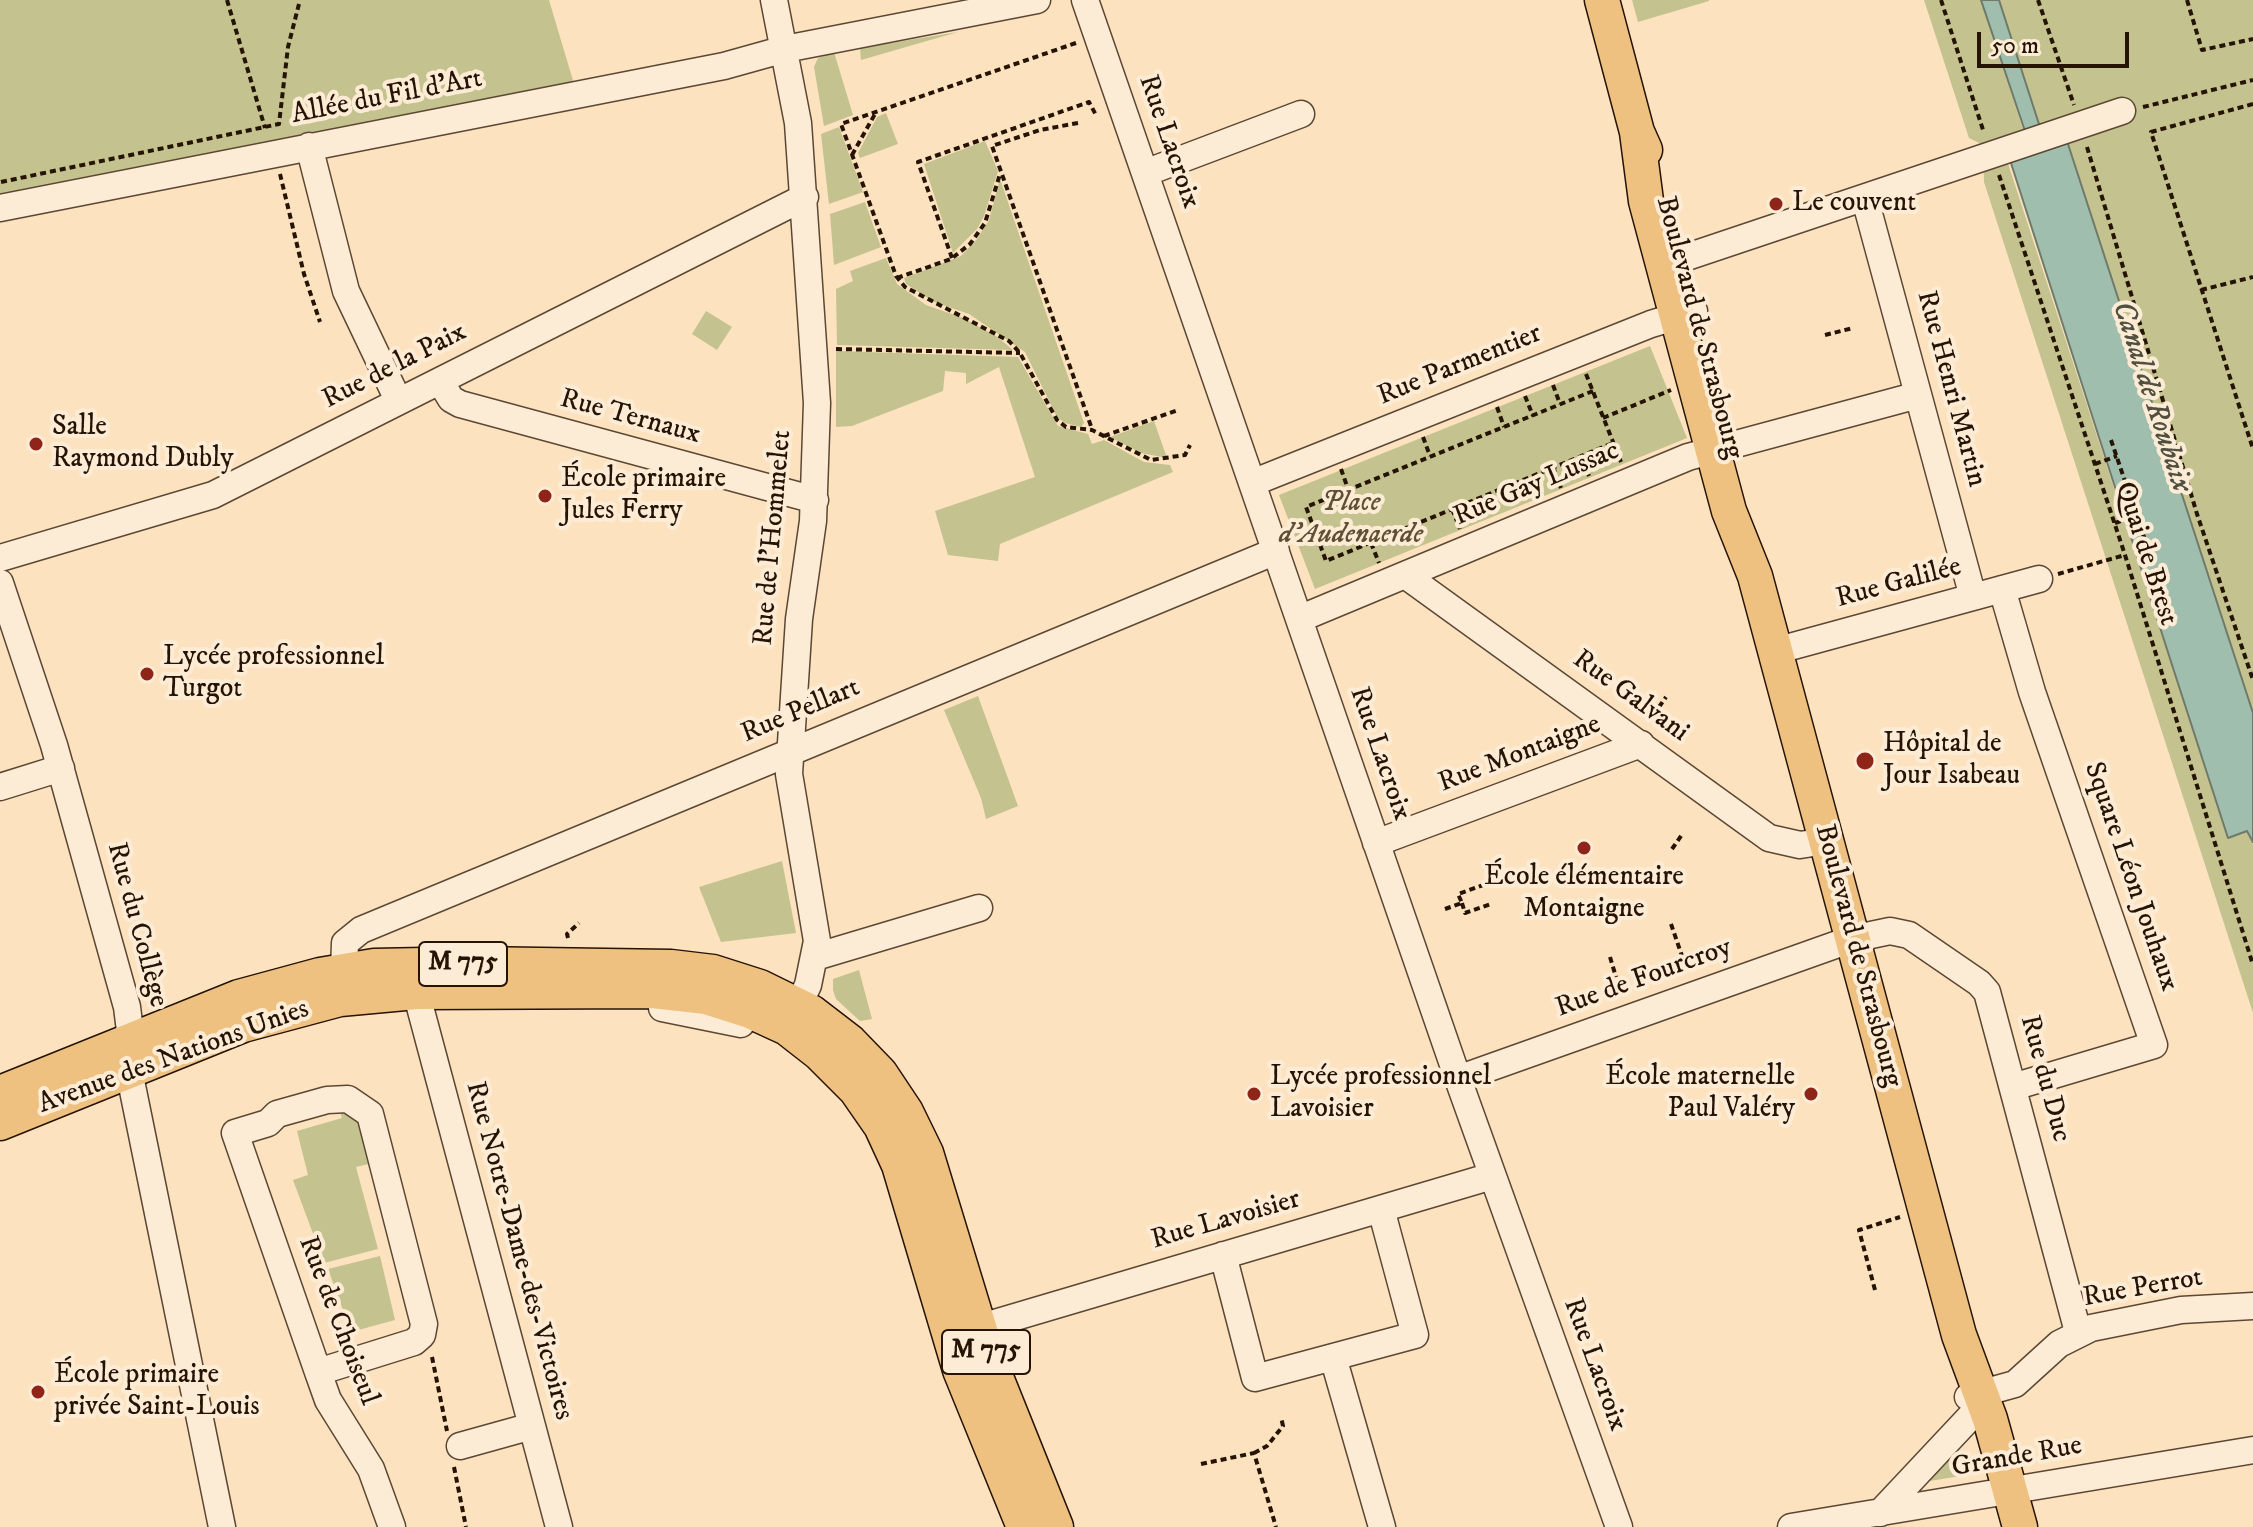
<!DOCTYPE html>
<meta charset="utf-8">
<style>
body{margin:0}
#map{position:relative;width:2253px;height:1527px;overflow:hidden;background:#fce2bf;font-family:"IM FELL DW Pica",serif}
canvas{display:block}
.scale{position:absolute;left:1977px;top:32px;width:152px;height:36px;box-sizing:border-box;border:4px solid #251304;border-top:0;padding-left:10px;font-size:24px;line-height:28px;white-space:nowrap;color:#251304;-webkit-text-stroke:6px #fdecd5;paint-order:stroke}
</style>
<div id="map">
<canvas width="2253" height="1527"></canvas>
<div class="scale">50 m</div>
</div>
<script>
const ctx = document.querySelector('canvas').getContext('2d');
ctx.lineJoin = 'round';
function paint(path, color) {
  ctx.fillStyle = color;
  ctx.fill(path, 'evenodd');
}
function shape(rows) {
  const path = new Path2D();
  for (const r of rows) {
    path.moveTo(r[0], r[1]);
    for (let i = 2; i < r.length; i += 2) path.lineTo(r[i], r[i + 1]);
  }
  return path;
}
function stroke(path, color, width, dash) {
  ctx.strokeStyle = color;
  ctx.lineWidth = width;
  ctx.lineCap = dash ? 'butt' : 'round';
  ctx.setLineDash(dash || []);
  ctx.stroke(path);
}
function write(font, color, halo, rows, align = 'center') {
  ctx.font = font + ' "IM FELL DW Pica",serif';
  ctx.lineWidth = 8;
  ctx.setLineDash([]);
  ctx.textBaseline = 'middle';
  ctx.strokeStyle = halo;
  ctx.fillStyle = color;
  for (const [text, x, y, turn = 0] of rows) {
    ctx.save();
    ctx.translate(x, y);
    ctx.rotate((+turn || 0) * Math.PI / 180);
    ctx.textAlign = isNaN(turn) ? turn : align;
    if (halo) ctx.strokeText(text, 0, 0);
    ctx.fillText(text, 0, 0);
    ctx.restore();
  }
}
paint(shape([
 [0,0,549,0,574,84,0,195],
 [1632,0,1709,0,1709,1,1638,22],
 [1924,0,1981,0,2023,129,2000,139,2228,837,2248,831,2253,842,2253,1013,1984,182,1983,145,1969,138],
 [1999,0,2253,0,2253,713,2067,141,2047,149],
 [958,32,861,60,860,48],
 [834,52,853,115,824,126,814,67,818,58],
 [886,113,898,144,860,158,858,153,877,117],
 [839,127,863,192,829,204,821,134],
 [985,141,998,171,984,216,977,229,953,253,924,164],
 [1000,179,1084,423,1081,427,1065,423,1057,417,1025,352,969,314,934,302,906,284,904,278,961,256,977,239,989,220],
 [865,202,881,247,834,265,830,214],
 [886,258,897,284,926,305,963,318,996,336,1013,350,837,345,836,289,853,281,850,271],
 [706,311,732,327,717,350,692,334],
 [1650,346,1687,438,1315,589,1279,495],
 [836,351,1018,357,1058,426,1088,434,1092,444,1104,440,1144,462,1170,465,1173,472,1000,544,998,561,948,555,935,511,1035,477,999,367,966,384,966,373,945,371,943,391,852,426,836,427],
 [1154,421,1167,458,1141,453,1110,437],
 [978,696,1018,806,986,819,981,798,944,710],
 [782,861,796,933,721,942,699,887],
 [859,970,872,1019,860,1021,836,999,833,990,833,979],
 [338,1105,353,1109,377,1162,356,1167,378,1249,324,1263,293,1180,308,1175,297,1131,342,1118],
 [380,1256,395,1320,351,1332,328,1269],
 [1957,1447,1961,1476,1917,1483]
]), '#c4c28e');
const water = shape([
 [1981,0,1999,0,2047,149,2067,141,2253,713,2253,842,2247,831,2228,838,2174,671,2010,160,2032,152,1981,0]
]);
paint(water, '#a0beae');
stroke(water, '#6f7a6a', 2);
const minor = shape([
 [774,0,798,123,817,403,813,521,799,619,789,774,817,941,808,985,791,1021],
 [1085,0,1458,1079,1619,1527],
 [309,146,346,291,398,400],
 [1145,173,1301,114],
 [1865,199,1973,597],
 [0,208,724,66,785,49,1037,0],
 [1663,265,2122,111],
 [440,381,451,399,460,404,815,500],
 [1252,483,1651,324,1694,311],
 [0,558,213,495,805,197],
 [1405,575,1769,838,1800,845,1826,841],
 [0,583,54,745,127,1007,131,1039,129,1071,222,1527],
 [2002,589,2032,692,2154,1045,2013,1087],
 [1299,619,1688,457,1918,395],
 [1775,651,2039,579],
 [0,787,61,768],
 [1376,843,1641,744],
 [815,957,979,908],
 [344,970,345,943,361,930,1276,551],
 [416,992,559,1527],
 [662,1008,741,1024],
 [1458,1079,1852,939,1890,931,1909,935,1979,983,1987,992,2078,1332],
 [1223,1255,1255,1378,1415,1335,1381,1209],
 [978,1328,1492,1176],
 [1333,1357,1382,1527],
 [318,1372,414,1342,422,1335,424,1324,370,1114,348,1099,327,1100,277,1114,268,1123,235,1133,318,1372,328,1400,371,1469,392,1527],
 [1968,1397,2015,1384,2059,1344,2091,1328,2181,1310,2253,1306],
 [460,1446,532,1426],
 [1880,1513,1971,1416],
 [1791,1527,2253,1450]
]);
const major = shape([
 [1602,0,1637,132,1645,150],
 [1637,132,1646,201,1729,511,1755,576,1959,1335,1990,1419,2020,1527],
 [0,1093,239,997,320,975,374,966,475,964,671,967,713,972,760,987,811,1012,850,1042,880,1073,906,1112,926,1153,989,1360,1056,1527],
 [0,1123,243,1025,340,999,416,992,653,991,706,997,750,1011,787,1028,819,1053,856,1090,881,1126,899,1165,960,1370,1024,1527]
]);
stroke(minor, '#5b4733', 29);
stroke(major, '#251304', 37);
stroke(shape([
 [227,0,265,128],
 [1941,0,1984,133],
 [2038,0,2074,105],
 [2187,0,2202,50,2253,39],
 [1076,43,841,124,896,276,905,287,1009,341,1020,353,1057,420,1066,427,1092,430,1151,460,1185,455,1190,445],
 [2253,104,2151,132,2253,449],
 [2143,107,2253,80],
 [1078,123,1040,130,992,146,1092,429],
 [2087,147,2197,514,2253,680],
 [852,155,875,114],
 [280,174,304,274,320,322],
 [1999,175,2125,555,2253,965],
 [1,182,279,124,288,47,300,0],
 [952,258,918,162,1089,102,1097,117],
 [897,278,951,259,970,244,985,223,1000,174],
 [2201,290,2253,277],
 [1825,335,1853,328],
 [836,349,1020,353],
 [1586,374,1621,462],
 [1553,385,1560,404],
 [1593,391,1306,507,1326,561,1613,443],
 [1525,396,1533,416],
 [1497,407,1504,427],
 [1603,418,1671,390],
 [1104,436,1178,410],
 [1423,437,1430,456],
 [2111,440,2147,546],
 [1581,456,1589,476],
 [2095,464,2117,456],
 [1553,467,1561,488],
 [1341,469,1348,489],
 [1526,478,1534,498],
 [1452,509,1460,529],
 [2115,523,2137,516],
 [1371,543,1379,563],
 [2058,574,2125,555],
 [1659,707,1666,697],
 [1672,849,1683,833],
 [1462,903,1465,913,1491,904],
 [1445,909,1462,903,1458,894,1486,884],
 [1671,924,1682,956],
 [568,938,567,934,579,923],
 [1610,957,1616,977],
 [1875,1290,1859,1230,1900,1217],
 [432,1357,447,1431],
 [1254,1453,1267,1446,1283,1426,1281,1417],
 [1201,1464,1254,1453,1276,1527],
 [454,1467,466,1527]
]), '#251304', 4, [6, 4]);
stroke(minor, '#fdecd5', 26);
stroke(major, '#eec180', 34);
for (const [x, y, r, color] of [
 [1776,204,8,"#8f2418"],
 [36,444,8,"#8f2418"],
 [545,496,8,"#8f2418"],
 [147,674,8,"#8f2418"],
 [1865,761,10,"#8f2418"],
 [1584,848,8,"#8f2418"],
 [1254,1094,8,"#8f2418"],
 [1811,1094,8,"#8f2418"],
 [38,1392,8,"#8f2418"]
]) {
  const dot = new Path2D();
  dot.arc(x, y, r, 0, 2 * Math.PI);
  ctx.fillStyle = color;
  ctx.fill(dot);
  stroke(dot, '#fdecd5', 3);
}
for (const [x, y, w] of [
 [463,964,88],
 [986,1352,88]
]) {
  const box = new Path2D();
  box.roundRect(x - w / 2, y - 22, w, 44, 6);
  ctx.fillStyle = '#fdecd5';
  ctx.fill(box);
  stroke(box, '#251304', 2);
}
write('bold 26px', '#251304', null, [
 ["M 775",463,964],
 ["M 775",986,1352]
]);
write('28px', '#251304', '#fdecd5', [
 ["Allée du Fil d'Art",387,98,-11],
 ["Rue Lacroix",1168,142,71],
 ["Boulevard de Strasbourg",1698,328,75],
 ["Rue Parmentier",1460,366,-22],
 ["Rue de la Paix",395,367,-27],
 ["Rue Henri Martin",1950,389,75],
 ["Rue Ternaux",630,418,15],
 ["Rue Gay Lussac",1537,485,-23],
 ["Rue de l'Hommelet",774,538,-85],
 ["Quai de Brest",2145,554,72],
 ["Rue Galilée",1899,584,-15],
 ["Rue Galvani",1630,697,36],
 ["Rue Pellart",801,712,-23],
 ["Rue Lacroix",1379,754,71],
 ["Rue Montaigne",1520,755,-21],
 ["Square Léon Jouhaux",2130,877,71],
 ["Rue du Collège",136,925,75],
 ["Boulevard de Strasbourg",1857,956,75],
 ["Rue de Fourcroy",1644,979,-20],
 ["Avenue des Nations Unies",174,1058,-20],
 ["Rue du Duc",2044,1079,75],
 ["Rue Lavoisier",1226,1221,-16],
 ["Rue Notre-Dame-des-Victoires",518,1251,75],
 ["Rue Perrot",2143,1289,-10],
 ["Rue de Choiseul",337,1321,69],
 ["Rue Lacroix",1594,1365,70],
 ["Grande Rue",2017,1458,-10]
]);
write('28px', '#251304', '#fdecd5', [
 ["Le couvent",1792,204],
 ["Salle",52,428],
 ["Raymond Dubly",52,460],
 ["École primaire",561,480],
 ["Jules Ferry",561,512],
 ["Lycée professionnel",163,658],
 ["Turgot",163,690],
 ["Hôpital de",1883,745],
 ["Jour Isabeau",1883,777],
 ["École élémentaire",1584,878,"center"],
 ["Montaigne",1584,910,"center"],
 ["Lycée professionnel",1270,1078],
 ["Lavoisier",1270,1110],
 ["École maternelle",1795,1078,"right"],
 ["Paul Valéry",1795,1110,"right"],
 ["École primaire",54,1376],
 ["privée Saint-Louis",54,1408]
], 'left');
write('italic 28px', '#5d5034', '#fdecd5', [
 ["Place",1351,504],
 ["d'Audenaerde",1351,536]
]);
write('italic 30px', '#504f40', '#fdecd5', [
 ["Canal de Roubaix",2150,397,72]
]);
</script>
